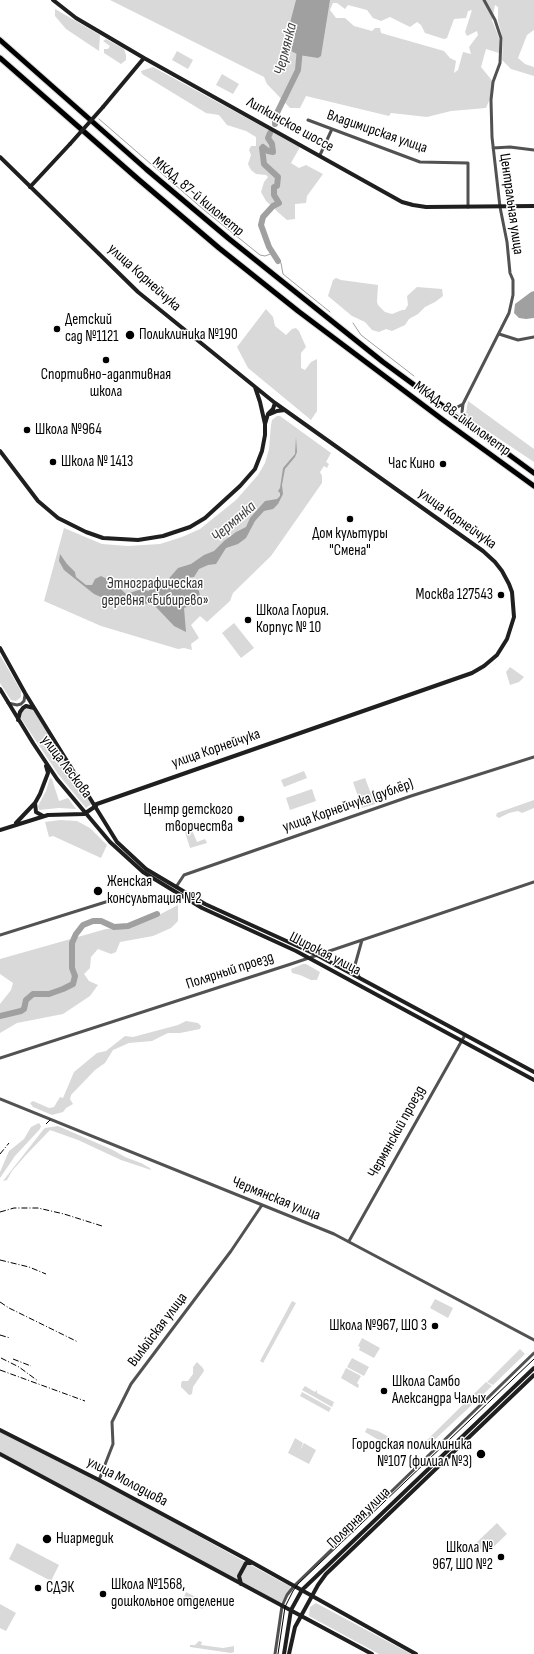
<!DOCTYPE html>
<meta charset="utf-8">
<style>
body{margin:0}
canvas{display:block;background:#fff}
</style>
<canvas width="534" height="1654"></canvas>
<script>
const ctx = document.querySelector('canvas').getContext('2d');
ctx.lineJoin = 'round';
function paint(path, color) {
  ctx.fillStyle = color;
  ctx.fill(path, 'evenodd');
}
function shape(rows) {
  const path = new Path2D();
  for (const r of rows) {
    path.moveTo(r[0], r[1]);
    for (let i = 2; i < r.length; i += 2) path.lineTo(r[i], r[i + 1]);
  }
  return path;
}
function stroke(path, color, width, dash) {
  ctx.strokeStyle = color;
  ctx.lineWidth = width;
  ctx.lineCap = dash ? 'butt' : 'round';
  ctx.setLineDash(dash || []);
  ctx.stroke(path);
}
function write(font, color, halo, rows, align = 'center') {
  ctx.font = font + ' "Sofia Sans Condensed",sans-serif';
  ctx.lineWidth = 3;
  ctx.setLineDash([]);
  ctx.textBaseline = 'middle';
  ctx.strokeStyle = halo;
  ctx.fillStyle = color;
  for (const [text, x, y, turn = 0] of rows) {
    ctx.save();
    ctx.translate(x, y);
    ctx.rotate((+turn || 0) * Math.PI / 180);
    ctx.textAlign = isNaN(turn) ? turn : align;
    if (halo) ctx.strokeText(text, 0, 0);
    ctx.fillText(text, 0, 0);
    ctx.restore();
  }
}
paint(shape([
 [110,0,298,0,292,22,307,55,326,0,534,0,534,30,527,35,518,58,525,64,534,67,534,76,511,69,502,60,503,39,498,21,498,7,495,5,492,20,499,38,499,53,486,49,481,67,494,83,494,89,486,108,451,111,427,117,391,113,389,116,306,96,300,108,290,108,267,84,264,77],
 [333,3,337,3,345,9,348,5,367,10,373,18,381,21,390,17,410,27,417,22,421,25,425,33,444,39,447,38,454,19,466,18,468,11,472,10,465,32,467,36,477,31,478,35,469,47,471,54,463,52,458,70,454,73,456,61,450,58,444,51,381,33,380,28,375,28,372,31,354,26,345,18,336,18,330,10],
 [55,9,100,35,99,51,66,29,55,16],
 [106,39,124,49,126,55,126,60,121,64,104,53,104,49,108,49,110,46,103,41],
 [177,51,193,60,188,69,172,60],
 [153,67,300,147,291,163,299,168,306,165,323,174,307,196,306,203,295,204,295,219,287,220,280,214,266,201,261,192,264,182,268,177,266,175,256,174,251,170,248,164,251,155,249,150,251,146,256,146,256,137,246,131,227,125,219,115,206,113,142,74,141,71],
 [222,74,239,84,233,94,216,85],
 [336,278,341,280,378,285,377,302,378,305,385,312,392,314,402,310,405,310,408,305,407,296,417,287,442,289,443,296,435,302,425,307,418,314,409,319,405,325,392,331,386,329,379,332,372,330,365,322,352,316,328,296,333,280],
 [266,309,273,317,275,326,286,335,292,329,296,328,299,331,306,347,301,353,301,368,305,370,311,362,317,359,317,411,311,420,248,368,237,347],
 [468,401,534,449,534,462,468,418,466,413],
 [277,416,280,416,331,453,326,462,329,464,327,468,324,466,320,472,322,476,322,483,271,556,233,593,230,601,207,622,200,616,191,625,199,638,191,644,192,650,184,648,178,649,101,626,44,601,64,528,102,544,128,546,160,544,182,537,200,529,236,500,258,475,265,463,269,449,271,425,272,420],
 [234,623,254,648,241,658,222,633],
 [0,655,21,691,21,697,16,701,11,700,0,683],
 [510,667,524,677,519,682,510,685,506,672],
 [27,708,34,710,91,804,86,808,58,774,20,717,21,712],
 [304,771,307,778,284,787,281,780],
 [50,778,52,779,59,801,68,798,76,809,59,808,39,810,38,806,46,791],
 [365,778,375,804,362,808,353,782],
 [312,789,316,801,290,810,286,798],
 [534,800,534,808,522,813,518,811,509,813,499,818,496,816,497,813],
 [60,820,77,821,90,828,107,845,101,858,53,836,49,837,45,822],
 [192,830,197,842,205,839,207,843,190,848,185,832],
 [178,905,178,921,171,928,153,936,120,942,116,952,111,954,98,949,91,957,90,968,84,974,89,981,98,985,90,996,63,1014,17,1023,0,1033,0,1004,11,990,13,983,0,974,0,959,106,929,130,927,155,917],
 [303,964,306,964,320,972,317,980,311,980,300,975,292,973,291,969],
 [186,1021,198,1023,201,1026,200,1029,180,1033,168,1033,152,1041,129,1043,113,1050,105,1063,95,1070,71,1095,70,1099,73,1104,66,1108,63,1112,52,1115,33,1107,30,1103,33,1101,49,1108,54,1107,60,1097,63,1098,74,1072,97,1053,106,1051,125,1036,133,1037,178,1025],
 [39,1123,41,1126,40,1129,15,1156,0,1178,0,1172,9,1151,24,1139,31,1127],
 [58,1126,113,1150,125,1157,141,1163,150,1168,151,1170,121,1160,78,1140,50,1130,26,1155,12,1171,7,1180,3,1181,43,1130,45,1128],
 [435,1299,453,1308,448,1318,430,1308],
 [292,1301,296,1303,263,1363,260,1361],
 [362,1338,380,1348,374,1358,359,1350,360,1347,358,1346],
 [520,1349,525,1354,493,1385,487,1382],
 [352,1358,369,1367,364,1376,347,1367],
 [197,1362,203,1368,204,1371,193,1387,192,1394,189,1395,181,1387,181,1384,182,1381,188,1381,190,1378,193,1374,193,1367],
 [346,1368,361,1376,357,1383,359,1385,358,1388,341,1378],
 [486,1382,492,1386,430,1444,425,1442],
 [305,1386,315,1392,317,1390,317,1393,334,1402,332,1407,302,1390],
 [302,1392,331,1408,329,1412,300,1396],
 [367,1428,378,1431,391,1438,387,1445,365,1432],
 [0,1432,98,1481,280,1581,290,1586,290,1589,282,1602,279,1602,0,1452],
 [295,1438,303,1443,300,1450,304,1443,316,1450,309,1464,288,1453],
 [497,1523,507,1534,486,1554,475,1544],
 [17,1543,59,1565,51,1581,9,1559],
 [186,1592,207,1603,202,1609,183,1599],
 [316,1603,411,1654,379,1654,309,1616,310,1607],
 [0,1604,16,1613,6,1631,0,1628],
 [199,1641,202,1642,201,1645,223,1648,234,1646,234,1652,231,1653,190,1647,190,1645,195,1645]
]), '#d9d9d9');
paint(shape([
 [296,0,330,0,321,56,318,58,299,55,287,49,284,46],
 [534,291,534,318,526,319,519,318,514,313,515,304,531,292],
 [296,437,297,452,295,457,285,469,282,485,283,494,278,504,273,509,264,511,255,521,246,538,238,544,226,548,216,564,208,565,199,569,194,577,186,578,187,582,195,585,199,591,200,597,195,604,184,608,186,632,174,626,156,607,151,604,130,603,119,599,101,597,94,594,64,570,59,561,60,554,67,564,75,572,76,577,86,585,92,585,95,579,101,576,107,579,109,585,120,588,126,594,142,589,148,591,150,590,155,583,165,583,178,568,191,564,204,555,214,551,224,541,236,532,246,527,250,518,265,501,277,499,280,496,280,493,278,491,280,488,283,468,295,454]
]), '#a0a0a0');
stroke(shape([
 [99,119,204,210,260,255,265,256,273,253],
 [278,261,281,263,283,274,330,312],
 [353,323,361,335,414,376]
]), '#a0a0a0', 1);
stroke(shape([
 [275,124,275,117,298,70,300,48],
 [270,133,268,138,272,144,273,152,268,151,263,147,262,148,264,164,278,177,277,186,274,187,274,195,279,203,273,206,263,217,261,225,269,247,278,261],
 [0,1016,21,1011,24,1009,26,1000,33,994,49,994,63,989,73,984,75,976,72,968,72,943,76,934,83,925,93,921,101,921,114,927,128,926,157,914]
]), '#a0a0a0', 6);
const highway = shape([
 [0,40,146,169,228,238,383,362,534,473],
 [0,58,138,179,219,248,298,311,443,420,534,486]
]);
stroke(highway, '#dbdbdb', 7);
stroke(shape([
 [308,120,420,162,468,163,468,207],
 [493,148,510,147,534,150],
 [320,155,332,129],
 [499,334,518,340,534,337],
 [448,408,454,409,463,404],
 [467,422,462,412,463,404,509,313,513,295,513,280,510,273,507,242,500,207,492,137,491,100,493,82,500,63,501,38,495,20,484,0],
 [8,703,17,705,21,704,24,701,25,695],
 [176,887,184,875,411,796,534,757],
 [0,935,128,895],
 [359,977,355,965,362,940],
 [0,1058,291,964,534,882],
 [0,1099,334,1234,534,1340],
 [349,1241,465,1035],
 [99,1480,113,1444,112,1422,131,1384,231,1251,262,1205],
 [275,1654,282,1606,287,1595,294,1586,534,1353]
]), '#525252', 3);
stroke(shape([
 [53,0,76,18,144,58,402,202,413,205,426,207,534,206],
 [103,107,144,58],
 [0,157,138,292,275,403,483,551,495,562,502,571,509,584,512,592,514,617,507,639,497,655,484,666,472,673,94,805],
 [30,187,70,144],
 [270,414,277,411,285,410],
 [265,424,268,414,273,409,275,403],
 [0,451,38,501,58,518,86,532,103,538,138,540,163,536,190,527,205,518,240,486,255,469,262,451,265,435,265,424,260,402,255,387],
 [0,648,25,693,117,842,146,869,205,904,315,954,534,1072],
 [0,689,33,743,57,779,110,842,143,872,202,908,296,951,534,1080],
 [18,720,20,712,23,708,26,706,34,708],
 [35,803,36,812,43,816],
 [16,823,35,803,40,794,48,773,46,766],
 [0,830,48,815,84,814,96,806],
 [0,1430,99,1480,246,1559,416,1654],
 [0,1454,372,1654],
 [241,1584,239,1576,246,1563,251,1563],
 [284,1654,291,1610,302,1590,534,1368],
 [289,1654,295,1627,318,1585,326,1574,534,1375]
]), '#1f1f1f', 4);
stroke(highway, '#000', 5);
stroke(shape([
 [278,1654,285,1607,293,1591,298,1584,534,1359]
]), '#000', 1);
stroke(shape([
 [46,1124,51,1119],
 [0,1154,9,1143],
 [0,1212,14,1208,38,1208,64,1214,102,1226],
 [0,1260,29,1267,46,1274],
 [0,1302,9,1308,78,1342],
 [0,1335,10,1338],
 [1,1358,19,1367,38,1381],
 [13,1359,31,1366],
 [0,1370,85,1401]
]), '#000', 1, [6, 2, 1, 2]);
stroke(shape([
 [70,144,103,107]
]), '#1f1f1f', 4);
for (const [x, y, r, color] of [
 [57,329,4,"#000"],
 [130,335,5,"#000"],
 [106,360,4,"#000"],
 [27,430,4,"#000"],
 [53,462,4,"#000"],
 [443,464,4,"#000"],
 [350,519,4,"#000"],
 [501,595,4,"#000"],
 [248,620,4,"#000"],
 [241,819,4,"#000"],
 [98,891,5,"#000"],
 [435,1326,4,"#000"],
 [384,1391,4,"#000"],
 [481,1454,5,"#000"],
 [47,1539,5,"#000"],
 [501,1557,4,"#000"],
 [38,1588,4,"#000"],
 [103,1594,4,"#000"]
]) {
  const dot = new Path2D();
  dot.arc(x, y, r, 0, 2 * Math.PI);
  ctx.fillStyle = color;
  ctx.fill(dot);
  stroke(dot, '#fff', 1.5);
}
write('15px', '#000', '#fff', [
 ["Липкинское шоссе",290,125,29],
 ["Владимирская улица",377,132,19],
 ["МКАД, 87-й километр",198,197,40],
 ["Центральная улица",511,204,82],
 ["улица Корнейчука",144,278,42],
 ["МКАД, 88-й километр",462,419,36],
 ["улица Корнейчука",457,519,36],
 ["улица Корнейчука",216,749,-19],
 ["улица Лескова",66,767,53],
 ["улица Корнейчука (дублёр)",348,806,-19],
 ["Широкая улица",325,954,27],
 ["Полярный проезд",230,971,-18],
 ["Чермянский проезд",397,1132,-61],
 ["Чермянская улица",276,1199,22],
 ["Вилюйская улица",158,1330,-53],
 ["улица Молодцова",127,1482,28],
 ["Полярная улица",359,1518,-44]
]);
write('15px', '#000', '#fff', [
 ["Детский",65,320],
 ["сад №1121",65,337],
 ["Поликлиника №190",139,335],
 ["Спортивно-адаптивная",106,375,"center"],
 ["школа",106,392,"center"],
 ["Школа №964",35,430],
 ["Школа № 1413",61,462],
 ["Час Кино",435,464,"right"],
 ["Дом культуры",350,534,"center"],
 ["\"Смена\"",350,551,"center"],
 ["Москва 127543",493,595,"right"],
 ["Школа Глория.",256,611],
 ["Корпус № 10",256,628],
 ["Центр детского",233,810,"right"],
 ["творчества",233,827,"right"],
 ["Женская",107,882],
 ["консультация №2",107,899],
 ["Школа №967, ШО 3",427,1326,"right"],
 ["Школа Самбо",392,1382],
 ["Александра Чалых",392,1399],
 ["Городская поликлиника",472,1445,"right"],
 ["№107 (филиал №3)",472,1462,"right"],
 ["Ниармедик",56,1539],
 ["Школа №",493,1548,"right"],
 ["967, ШО №2",493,1565,"right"],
 ["Школа №1568,",111,1585],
 ["дошкольное отделение",111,1602],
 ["СДЭК",46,1588]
], 'left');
write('15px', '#303030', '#fff', [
 ["Этнографическая",155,584],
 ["деревня «Бибирево»",155,601]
]);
write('italic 16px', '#414141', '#fff', [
 ["Чермянка",286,49,-76],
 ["Чермянка",234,522,-41]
]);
</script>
